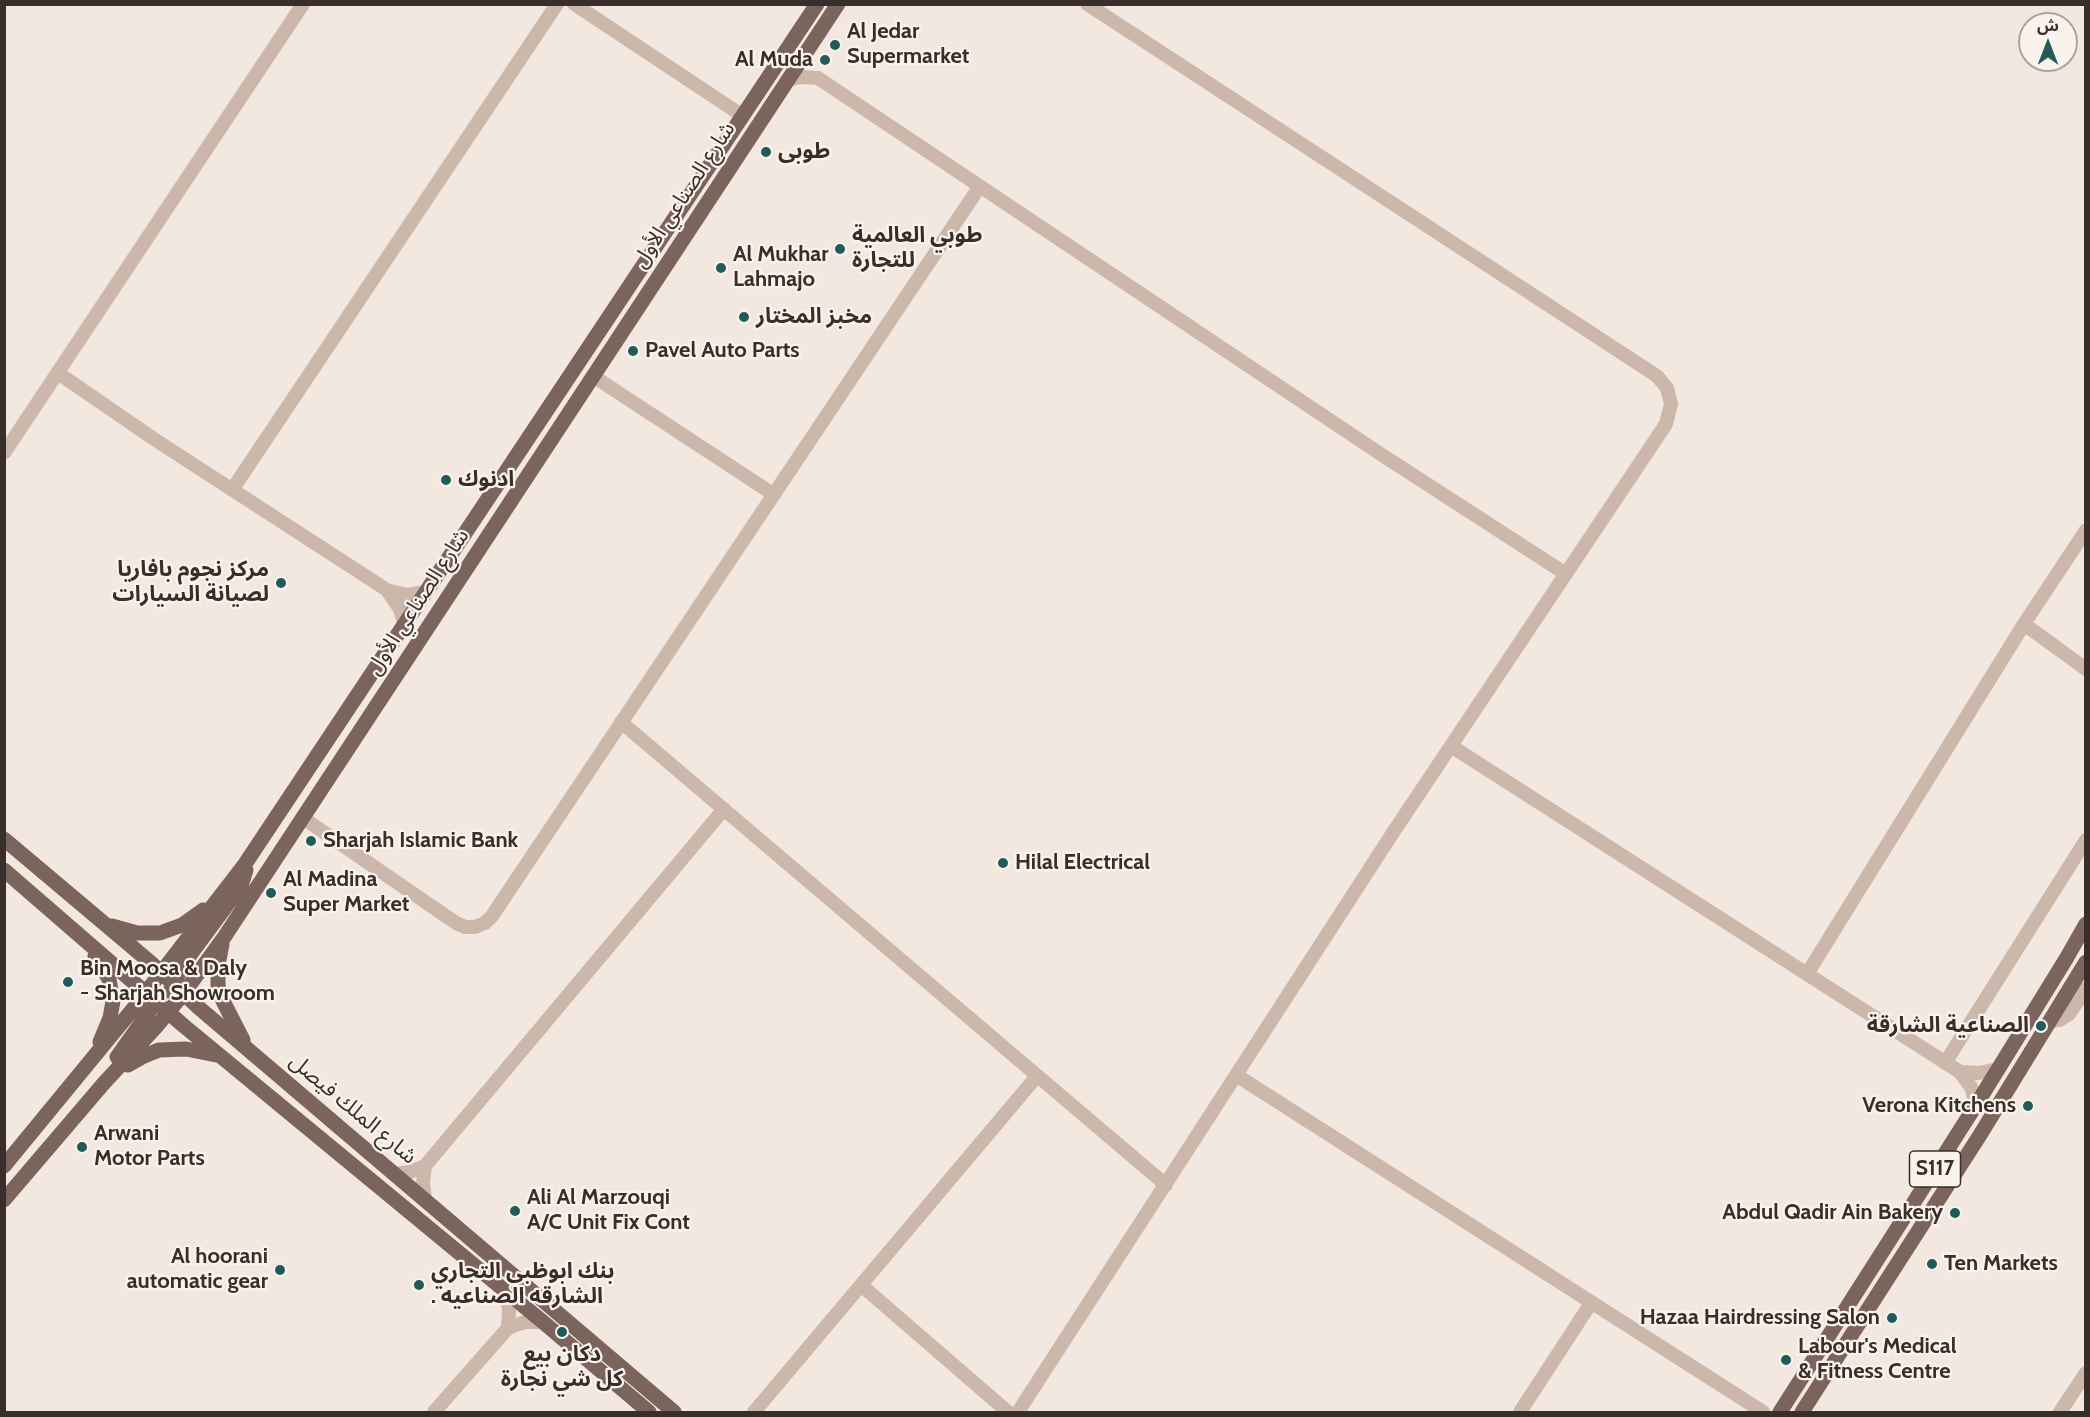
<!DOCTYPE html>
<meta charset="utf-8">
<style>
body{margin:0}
#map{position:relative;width:2090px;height:1417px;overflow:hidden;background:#f3e8e0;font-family:Cabin,"Noto Sans Arabic",sans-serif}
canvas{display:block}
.frame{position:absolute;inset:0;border:6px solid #392e2a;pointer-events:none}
.north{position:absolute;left:2018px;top:12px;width:60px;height:60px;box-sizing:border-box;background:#faf3ec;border:2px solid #ada49e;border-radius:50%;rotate:0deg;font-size:16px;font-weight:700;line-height:24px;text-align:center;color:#392e2a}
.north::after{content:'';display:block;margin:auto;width:21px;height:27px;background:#205b5a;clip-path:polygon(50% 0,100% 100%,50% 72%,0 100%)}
</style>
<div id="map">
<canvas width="2090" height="1417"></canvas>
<div class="frame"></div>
<div class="north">ش</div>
</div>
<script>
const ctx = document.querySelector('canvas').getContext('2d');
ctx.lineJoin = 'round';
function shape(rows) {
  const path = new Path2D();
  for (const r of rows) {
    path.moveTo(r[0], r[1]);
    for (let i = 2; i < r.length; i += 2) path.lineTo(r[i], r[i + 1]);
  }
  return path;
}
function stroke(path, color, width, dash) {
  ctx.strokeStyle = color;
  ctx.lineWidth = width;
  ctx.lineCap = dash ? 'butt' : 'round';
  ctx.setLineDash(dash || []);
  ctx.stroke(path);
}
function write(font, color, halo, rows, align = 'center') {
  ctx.font = font + ' Cabin,"Noto Sans Arabic",sans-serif';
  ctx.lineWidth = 4.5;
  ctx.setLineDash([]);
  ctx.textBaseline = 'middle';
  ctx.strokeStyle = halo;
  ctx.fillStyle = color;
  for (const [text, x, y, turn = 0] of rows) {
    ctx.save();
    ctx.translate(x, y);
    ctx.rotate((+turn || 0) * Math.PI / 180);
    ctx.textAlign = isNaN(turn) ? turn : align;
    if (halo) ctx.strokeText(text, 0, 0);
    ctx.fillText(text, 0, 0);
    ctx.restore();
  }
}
stroke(shape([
 [574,4,743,116],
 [787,80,802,77,818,78,1379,453,1566,574],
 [58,373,154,439,387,590,406,595,425,592],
 [593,376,773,494],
 [4,453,303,4],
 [232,490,557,4],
 [387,590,400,609,404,623],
 [2024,624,2086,669],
 [621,722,1166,1185],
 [1451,746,1960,1072,1971,1087,1976,1105],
 [303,818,456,923,465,927,475,927,485,923,492,916,980,186],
 [1807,974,2024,624,2086,530],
 [2050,1021,2060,1020,2069,1014,2086,989],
 [1945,1063,2086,840],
 [1960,1072,1979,1073,1998,1069],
 [1236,1075,1763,1412],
 [425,1166,423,1182,425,1200],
 [395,1174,410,1172,425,1166,724,809],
 [861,1285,1008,1412],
 [507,1293,509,1311,508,1328],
 [434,1412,508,1328,525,1322,543,1322],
 [754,1412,1037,1076],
 [1018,1412,1394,831,1666,424,1671,404,1667,388,1657,376,1087,4],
 [1520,1412,1591,1303],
 [2060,1412,2086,1373]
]), '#ccb7ab', 14);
stroke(shape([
 [4,839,150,962,198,1007,674,1412],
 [4,870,184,1026,543,1322,649,1412],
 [112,926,137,933,160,933,182,925,203,910],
 [222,944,218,965,218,986,223,1001,243,1040],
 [95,956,109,979,113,1001,110,1018,100,1042],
 [170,991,184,963,241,886,246,870],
 [117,1057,160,996],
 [128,1065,144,1056,159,1050,186,1049,216,1055],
 [4,1166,133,1009,245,864,817,4],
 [4,1200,104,1083,156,1027,183,994,223,939,838,4],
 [1780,1412,1976,1105,2066,959,2086,924],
 [1802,1412,1980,1135,2086,962]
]), '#7b645c', 15);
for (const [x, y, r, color] of [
 [835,45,6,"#205b5a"],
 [825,60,6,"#205b5a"],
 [766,152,6,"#205b5a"],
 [840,249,6,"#205b5a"],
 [721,268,6,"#205b5a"],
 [744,317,6,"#205b5a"],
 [633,351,6,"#205b5a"],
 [446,480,6,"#205b5a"],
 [281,583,6,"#205b5a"],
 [311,841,6,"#205b5a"],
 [1003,863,6,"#205b5a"],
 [271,893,6,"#205b5a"],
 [68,982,6,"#205b5a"],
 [2041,1026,6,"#205b5a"],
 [2028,1106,6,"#205b5a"],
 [82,1147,6,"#205b5a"],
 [515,1211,6,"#205b5a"],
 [1955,1213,6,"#205b5a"],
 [1932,1264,6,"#205b5a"],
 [280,1270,6,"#205b5a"],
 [419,1285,6,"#205b5a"],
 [1892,1318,6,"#205b5a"],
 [562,1332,6,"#205b5a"],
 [1786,1360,6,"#205b5a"]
]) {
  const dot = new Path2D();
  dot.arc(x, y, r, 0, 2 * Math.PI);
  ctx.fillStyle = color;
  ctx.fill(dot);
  stroke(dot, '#faf3ec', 2);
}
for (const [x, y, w] of [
 [1935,1169,51]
]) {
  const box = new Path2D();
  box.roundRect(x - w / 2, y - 18, w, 36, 4.5);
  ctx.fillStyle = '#faf3ec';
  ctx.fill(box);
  stroke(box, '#392e2a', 1.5);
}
write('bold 21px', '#392e2a', null, [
 ["S117",1935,1169]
]);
write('bold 22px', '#392e2a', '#faf3ec', [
 ["Al Jedar",847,32],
 ["Supermarket",847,57],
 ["Al Muda",813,60,"right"],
 ["طوبى",778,152],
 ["طوبي العالمية",852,236],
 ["للتجارة",852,261],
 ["Al Mukhar",733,255],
 ["Lahmajo",733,280],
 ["مخبز المختار",756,317],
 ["Pavel Auto Parts",645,351],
 ["ادنوك",458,480],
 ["مركز نجوم بافاريا",269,570,"right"],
 ["لصيانة السيارات",269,595,"right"],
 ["Sharjah Islamic Bank",323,841],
 ["Hilal Electrical",1015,863],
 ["Al Madina",283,880],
 ["Super Market",283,905],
 ["Bin Moosa & Daly",80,969],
 ["- Sharjah Showroom",80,994],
 ["الصناعية الشارقة",2029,1026,"right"],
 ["Verona Kitchens",2016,1106,"right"],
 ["Arwani",94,1134],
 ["Motor Parts",94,1159],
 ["Ali Al Marzouqi",527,1198],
 ["A/C Unit Fix Cont",527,1223],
 ["Abdul Qadir Ain Bakery",1943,1213,"right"],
 ["Al hoorani",268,1257,"right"],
 ["automatic gear",268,1282,"right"],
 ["Ten Markets",1944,1264],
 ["بنك ابوظبي التجاري",431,1272],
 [". الشارقه الصناعيه",431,1297],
 ["Hazaa Hairdressing Salon",1880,1318,"right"],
 ["Labour's Medical",1798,1347],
 ["& Fitness Centre",1798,1372],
 ["دكان بيع",562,1355,"center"],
 ["كل شي نجارة",562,1380,"center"]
], 'left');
write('22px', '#392e2a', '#faf3ec', [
 ["شارع الصناعي الأول",684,195,-57],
 ["شارع الصناعي الأول",418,602,-57],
 ["شارع الملك فيصل",353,1109,40]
]);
</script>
